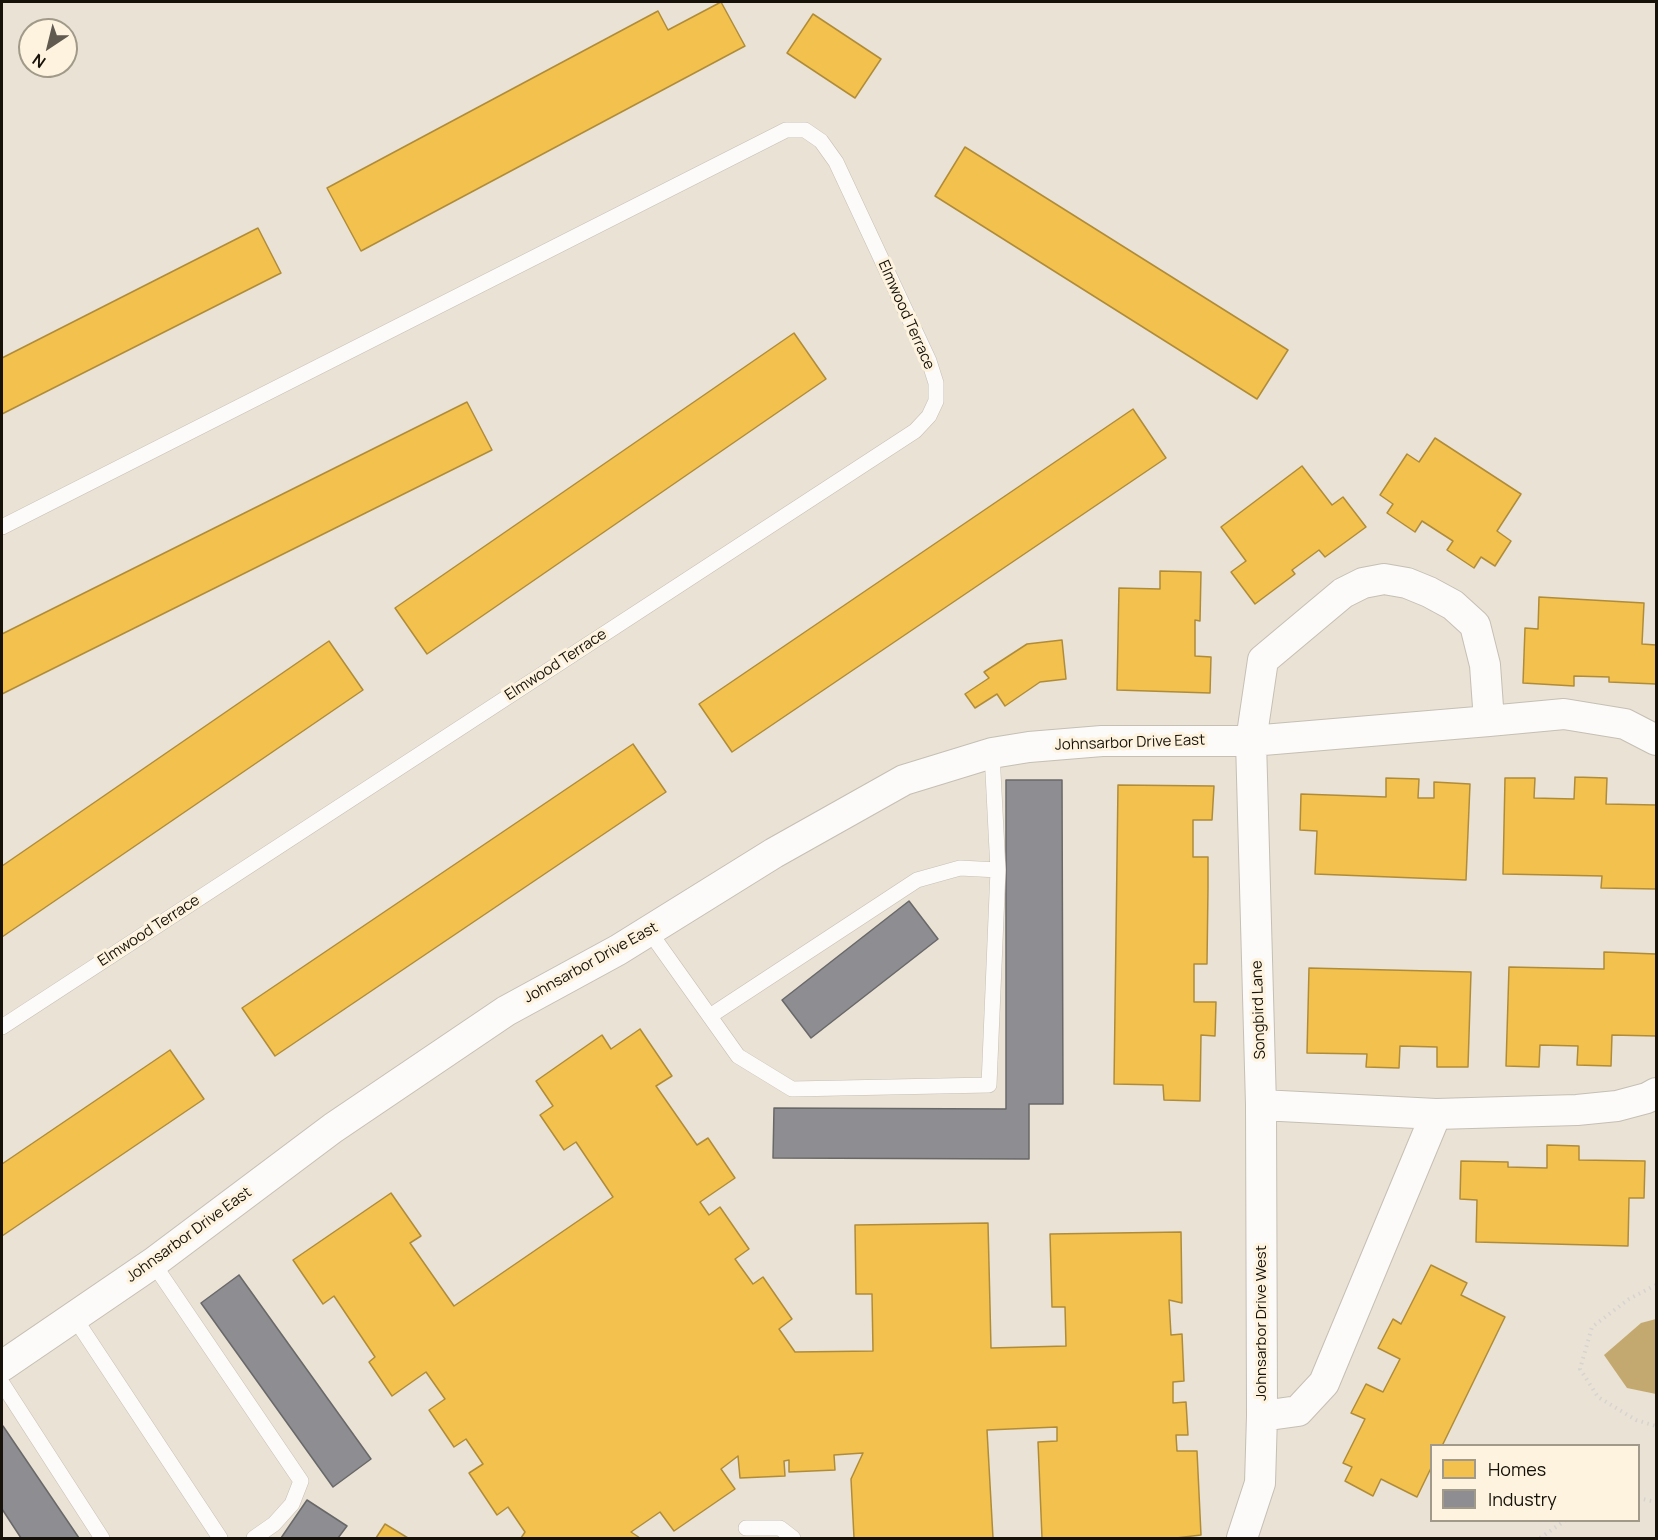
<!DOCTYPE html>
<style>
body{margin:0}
#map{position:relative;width:1658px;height:1540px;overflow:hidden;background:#eae2d4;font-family:Manrope,sans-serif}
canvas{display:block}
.frame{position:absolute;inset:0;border:3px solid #161109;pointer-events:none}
.legend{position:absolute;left:1430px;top:1444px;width:210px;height:78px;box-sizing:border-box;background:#fdf3de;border:2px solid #a19989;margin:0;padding:8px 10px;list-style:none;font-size:18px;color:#161109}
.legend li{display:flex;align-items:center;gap:12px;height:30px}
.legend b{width:30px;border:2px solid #a19989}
.north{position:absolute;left:18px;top:18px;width:60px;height:60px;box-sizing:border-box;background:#fdf3de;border:2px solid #a19989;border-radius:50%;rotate:215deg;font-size:16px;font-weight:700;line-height:24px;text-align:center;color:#161109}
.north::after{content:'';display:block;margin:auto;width:21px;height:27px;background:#605a50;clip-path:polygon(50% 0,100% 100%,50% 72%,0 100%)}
</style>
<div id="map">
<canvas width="1658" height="1540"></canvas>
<div class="frame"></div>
<ul class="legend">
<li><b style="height:16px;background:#f2c14e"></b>Homes</li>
<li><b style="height:16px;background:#8d8d92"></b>Industry</li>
</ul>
<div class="north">N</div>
</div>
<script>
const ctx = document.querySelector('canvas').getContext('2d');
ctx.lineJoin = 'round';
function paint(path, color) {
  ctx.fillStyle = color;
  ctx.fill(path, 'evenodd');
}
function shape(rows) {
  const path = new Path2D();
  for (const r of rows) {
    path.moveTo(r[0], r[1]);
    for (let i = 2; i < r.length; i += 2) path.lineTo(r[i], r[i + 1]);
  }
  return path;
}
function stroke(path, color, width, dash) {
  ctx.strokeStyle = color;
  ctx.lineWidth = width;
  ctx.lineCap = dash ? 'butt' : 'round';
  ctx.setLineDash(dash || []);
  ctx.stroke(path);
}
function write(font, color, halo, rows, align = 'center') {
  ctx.font = font + ' Manrope,sans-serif';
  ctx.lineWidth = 6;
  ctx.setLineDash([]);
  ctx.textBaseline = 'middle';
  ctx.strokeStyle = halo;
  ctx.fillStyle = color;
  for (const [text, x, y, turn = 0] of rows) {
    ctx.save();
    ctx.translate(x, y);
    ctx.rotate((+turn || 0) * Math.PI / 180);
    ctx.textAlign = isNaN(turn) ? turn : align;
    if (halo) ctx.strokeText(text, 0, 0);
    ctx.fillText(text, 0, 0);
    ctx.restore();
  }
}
paint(shape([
 [1656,1319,1656,1394,1627,1388,1604,1355,1641,1323]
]), '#c3a970');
const homes = shape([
 [721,2,745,46,361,251,327,188,658,11,668,30,721,2],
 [813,14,881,59,855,98,787,53,813,14],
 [965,147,1288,350,1257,399,935,196,965,147],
 [258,228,281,273,2,414,2,358,258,228],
 [794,333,826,379,427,654,395,608,794,333],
 [467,402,492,450,2,694,2,634,467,402],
 [1133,409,1166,458,732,752,699,704,1133,409],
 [1435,438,1521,494,1497,531,1511,541,1495,566,1481,557,1474,568,1447,550,1453,541,1422,521,1415,532,1387,513,1393,504,1380,495,1407,454,1419,462,1435,438],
 [1302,466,1332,505,1343,497,1366,527,1325,557,1319,550,1292,570,1295,574,1255,604,1231,572,1246,561,1221,527,1302,466],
 [1160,571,1201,572,1200,621,1195,620,1195,656,1211,657,1210,693,1117,690,1119,588,1160,589,1160,571],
 [1539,597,1644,603,1642,644,1656,645,1656,684,1609,682,1609,677,1574,676,1574,686,1523,683,1525,628,1538,629,1539,597],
 [1062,640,1066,679,1040,682,1005,706,997,694,975,708,965,694,989,678,984,672,1027,644,1062,640],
 [329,641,363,690,2,937,2,866,329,641],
 [633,744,666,792,275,1056,242,1008,633,744],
 [1575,777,1607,778,1606,804,1656,805,1656,889,1601,888,1602,876,1503,874,1505,778,1535,778,1534,798,1574,799,1575,777],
 [1386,778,1419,779,1418,798,1434,798,1434,782,1470,784,1466,880,1315,874,1317,831,1300,830,1301,794,1386,797,1386,778],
 [1118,785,1214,786,1212,820,1193,820,1193,857,1208,857,1208,888,1207,964,1194,964,1194,1002,1216,1002,1215,1036,1201,1035,1200,1101,1164,1100,1163,1085,1114,1084,1118,785],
 [1604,952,1656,954,1656,1036,1612,1035,1611,1066,1577,1065,1578,1046,1540,1045,1539,1067,1506,1066,1509,967,1604,969,1604,952],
 [1309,968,1471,972,1468,1067,1437,1067,1437,1047,1400,1046,1399,1068,1366,1067,1367,1054,1307,1053,1309,968],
 [640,1029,672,1076,656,1086,697,1145,708,1138,735,1178,700,1202,709,1215,720,1207,749,1249,735,1259,753,1284,763,1277,792,1319,779,1329,795,1352,873,1351,872,1294,856,1294,855,1225,988,1223,991,1348,1066,1346,1065,1307,1052,1307,1050,1234,1181,1232,1182,1303,1169,1300,1171,1335,1182,1334,1184,1381,1173,1382,1173,1403,1186,1402,1188,1435,1176,1435,1177,1451,1197,1451,1201,1535,1176,1538,1042,1538,1038,1442,1057,1441,1057,1427,987,1430,993,1538,854,1538,851,1479,863,1453,834,1455,835,1470,789,1472,789,1460,784,1461,785,1476,740,1478,738,1456,721,1469,735,1489,674,1531,660,1512,631,1532,640,1538,521,1538,525,1532,508,1507,497,1515,469,1473,483,1464,466,1439,454,1447,429,1410,445,1399,426,1372,392,1396,369,1362,375,1357,334,1296,323,1304,293,1260,391,1193,421,1236,410,1243,454,1306,613,1197,576,1142,564,1150,540,1115,553,1106,536,1081,602,1035,611,1049,640,1029],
 [170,1050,204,1099,2,1236,2,1164,170,1050],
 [1547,1145,1579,1146,1579,1160,1645,1161,1644,1198,1629,1198,1628,1246,1476,1242,1477,1200,1460,1199,1461,1161,1508,1162,1508,1167,1547,1168,1547,1145],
 [1431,1265,1467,1283,1461,1295,1505,1317,1442,1446,1432,1446,1432,1466,1417,1497,1381,1479,1373,1496,1345,1481,1352,1467,1343,1463,1365,1419,1351,1413,1366,1384,1383,1392,1400,1359,1378,1348,1393,1319,1401,1324,1431,1265],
 [385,1524,408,1538,376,1538,385,1524]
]);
paint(homes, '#f2c14e');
stroke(homes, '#b08c39', 1.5);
const industry = shape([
 [1006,780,1062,780,1063,1104,1029,1104,1029,1159,773,1158,774,1108,1006,1109,1006,780],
 [909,901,938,939,811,1038,782,1000,909,901],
 [239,1275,371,1459,333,1487,201,1303,239,1275],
 [2,1426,3,1426,79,1538,21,1538,2,1509,2,1426],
 [307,1500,347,1526,338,1538,281,1538,307,1500]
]);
paint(industry, '#8d8d92');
stroke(industry, '#696869', 1.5);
const service = shape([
 [2,527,786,130,805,130,821,141,836,162,929,361,936,383,936,401,929,416,915,431,2,1027],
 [649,931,738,1056,792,1089,989,1085,998,870,992,753],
 [710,1016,917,880,960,868,998,870],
 [153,1263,301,1481,292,1504,274,1524,254,1538],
 [74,1317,220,1538],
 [2,1383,102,1538],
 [746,1528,780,1528,793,1538]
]);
const minor = shape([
 [1489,721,1485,665,1475,625,1453,605,1429,592,1407,583,1384,579,1363,583,1343,593,1263,660,1251,741,1489,721,1564,714,1625,724,1656,740],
 [1261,1105,1436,1114,1577,1110,1617,1106,1647,1098,1656,1093],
 [2,1366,153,1263,333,1128,506,1011,618,950,774,853,904,780,992,753,1029,747,1102,741,1251,741,1261,1105,1262,1416,1260,1483,1242,1538],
 [1262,1416,1298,1411,1324,1383,1436,1114]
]);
stroke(service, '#c5bfb4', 16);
stroke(minor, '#c5bfb4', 32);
stroke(shape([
 [1656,1285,1629,1299,1592,1327,1580,1369,1598,1397,1636,1420,1656,1426],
 [1638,1498,1656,1502],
 [1540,1538,1566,1520]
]), '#d6d4d1', 4, [1.5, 4.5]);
stroke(service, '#fcfbf9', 15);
stroke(minor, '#fcfbf9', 30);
write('15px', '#161109', '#fdf3de', [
 ["Elmwood Terrace",906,315,66],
 ["Elmwood Terrace",556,665,-33],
 ["Johnsarbor Drive East",1130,743,-2],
 ["Elmwood Terrace",149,931,-33],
 ["Johnsarbor Drive East",591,963,-29],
 ["Songbird Lane",1259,1010,-92],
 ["Johnsarbor Drive East",189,1235,-36],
 ["Johnsarbor Drive West",1262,1323,-90]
]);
</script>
